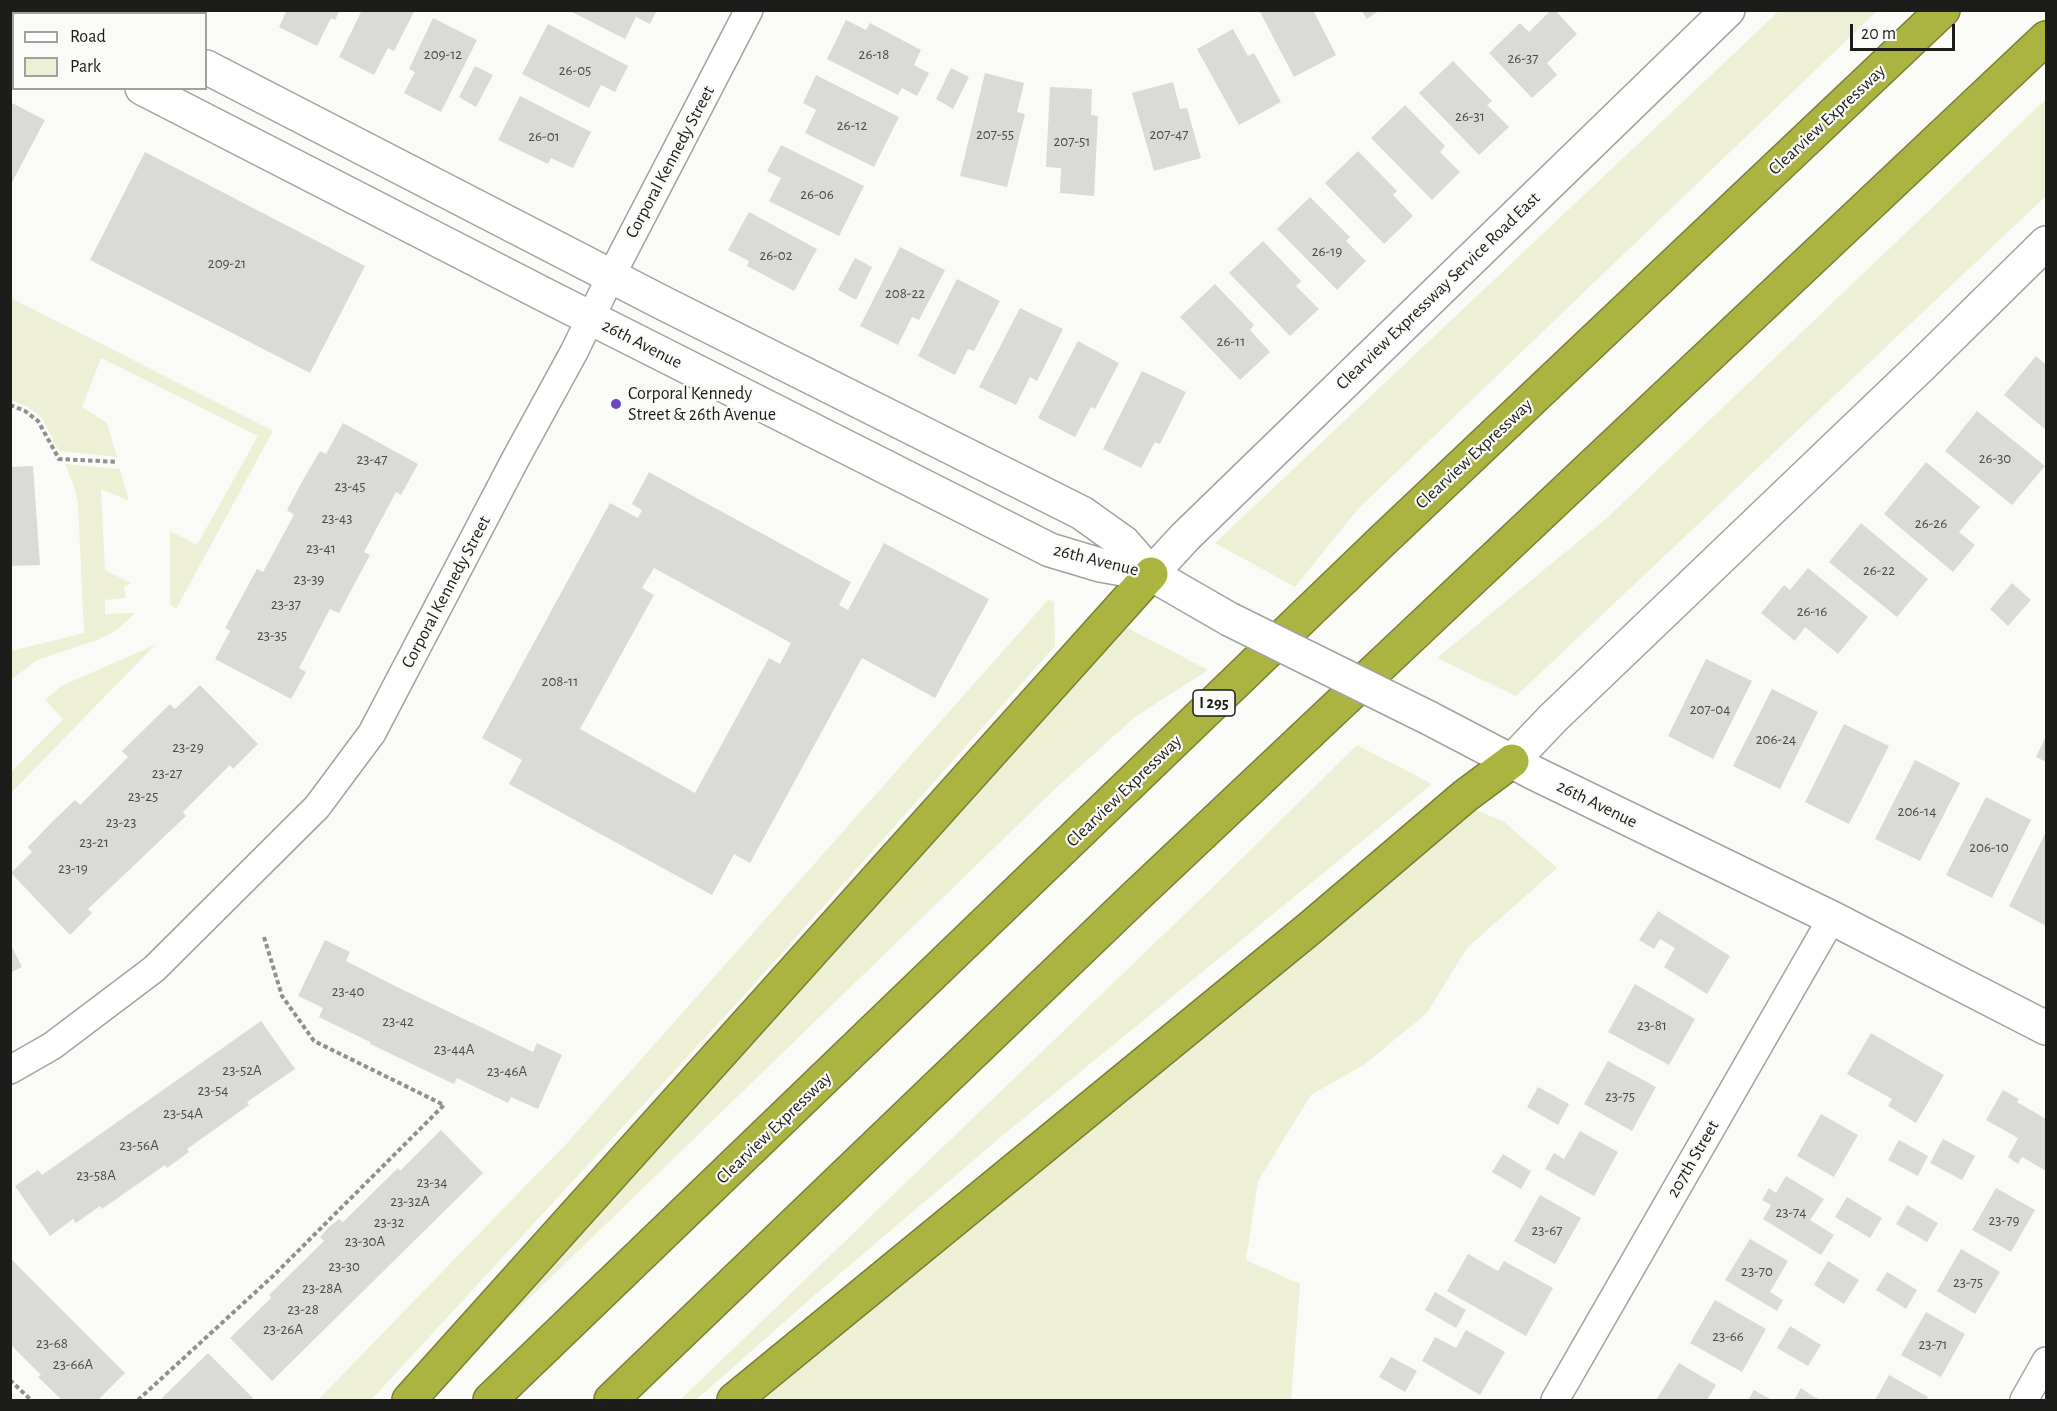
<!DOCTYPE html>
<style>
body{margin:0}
#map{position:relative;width:2057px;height:1411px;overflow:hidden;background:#fafbf7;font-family:"Alegreya Sans",sans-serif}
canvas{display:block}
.frame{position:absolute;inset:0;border:12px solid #1c1c1b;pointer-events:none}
.legend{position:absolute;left:12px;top:12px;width:195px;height:78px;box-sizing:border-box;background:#fafbf7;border:2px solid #a1a29f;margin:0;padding:8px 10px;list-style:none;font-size:18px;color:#1c1c1b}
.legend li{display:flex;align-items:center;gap:12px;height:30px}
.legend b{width:30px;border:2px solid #a1a29f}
.scale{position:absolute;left:1850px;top:24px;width:105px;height:27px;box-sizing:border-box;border:3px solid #1c1c1b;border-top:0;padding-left:8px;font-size:18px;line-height:21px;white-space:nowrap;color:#1c1c1b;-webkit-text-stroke:4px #fafbf7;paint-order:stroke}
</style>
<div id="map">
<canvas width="2057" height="1411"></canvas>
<div class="frame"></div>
<ul class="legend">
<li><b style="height:8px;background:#fff"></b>Road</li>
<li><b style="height:16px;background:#edf0d4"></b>Park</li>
</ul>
<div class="scale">20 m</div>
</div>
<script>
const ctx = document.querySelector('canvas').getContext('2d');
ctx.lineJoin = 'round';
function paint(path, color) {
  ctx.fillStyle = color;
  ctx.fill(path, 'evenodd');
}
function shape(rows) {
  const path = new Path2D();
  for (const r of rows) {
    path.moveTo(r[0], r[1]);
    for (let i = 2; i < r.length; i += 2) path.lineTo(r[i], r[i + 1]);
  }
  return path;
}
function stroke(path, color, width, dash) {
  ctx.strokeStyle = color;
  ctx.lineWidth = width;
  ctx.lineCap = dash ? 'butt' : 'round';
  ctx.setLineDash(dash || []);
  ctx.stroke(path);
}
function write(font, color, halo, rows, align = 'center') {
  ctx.font = font + ' "Alegreya Sans",sans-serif';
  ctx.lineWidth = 4.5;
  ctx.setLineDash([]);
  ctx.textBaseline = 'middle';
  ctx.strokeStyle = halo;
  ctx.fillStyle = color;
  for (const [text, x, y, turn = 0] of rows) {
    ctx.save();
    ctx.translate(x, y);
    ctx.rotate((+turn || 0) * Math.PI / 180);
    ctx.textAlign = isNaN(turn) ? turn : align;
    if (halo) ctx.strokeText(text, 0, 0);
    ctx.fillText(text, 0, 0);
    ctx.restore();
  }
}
paint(shape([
 [1779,11,1877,11,1358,509,1295,587,1215,543],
 [2046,99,2046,196,1516,696,1437,658,1608,517],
 [11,298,273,431,176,609,170,604,170,531,197,545,258,436,101,358,82,407,107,423,117,457,59,451,42,418,28,407,11,400],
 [65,464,120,469,129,501,101,489,105,570,131,583,124,587,126,598,105,600,105,614,135,613,117,630,97,640,37,660,11,680,11,651,84,633,78,504,74,486],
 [1049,599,1054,602,1055,646,748,991,371,1400,318,1400,567,1143],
 [1122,625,1208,670,1135,717,1056,788,447,1378],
 [155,645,11,793,11,772,63,719,45,700,61,686],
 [1357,745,1432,784,1002,1136,817,1293,696,1400,680,1400,1214,886],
 [1466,806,1503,821,1557,868,1467,948,1427,1013,1365,1064,1311,1095,1258,1181,1246,1260,1300,1284,1291,1400,763,1400]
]), '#edf0d4');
paint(shape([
 [287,10,340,10,335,20,331,18,317,46,279,27],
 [362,10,415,10,394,51,388,48,374,75,339,57],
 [568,10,657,10,650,24,636,17,625,39],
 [1259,10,1313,10,1336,55,1294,77],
 [1361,10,1380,10,1367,19],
 [1551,10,1555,10,1577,34,1547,63,1557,75,1532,98,1489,53,1520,23,1529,32],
 [433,18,477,40,441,112,404,93,415,72,409,69],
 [846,20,866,30,870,23,921,50,914,65,929,73,917,96,902,88,898,95,827,59],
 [548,24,628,66,615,92,601,85,589,108,522,74],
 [1233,29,1248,56,1254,53,1281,102,1239,125,1197,49],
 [1453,61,1492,101,1487,105,1509,127,1479,155,1419,93],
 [475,66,493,75,476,107,459,97],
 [951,68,969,77,953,109,936,99],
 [985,73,1024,83,1017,112,1025,114,1007,187,960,176],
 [816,75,899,117,874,167,805,133,816,110,803,103],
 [1173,82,1180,109,1187,108,1201,158,1154,171,1132,93],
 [1050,87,1092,89,1091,115,1098,116,1094,196,1060,193,1061,168,1046,167],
 [520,96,591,132,573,168,551,158,548,164,498,140],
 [10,102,45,120,10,186],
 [1405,105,1445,146,1440,152,1460,172,1432,200,1371,138],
 [781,145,864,186,839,236,769,201,781,178,767,171],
 [1358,151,1397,191,1393,195,1413,216,1384,244,1325,183],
 [145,152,365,266,310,373,90,260],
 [1310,197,1350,237,1346,241,1366,261,1337,290,1277,229],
 [749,212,817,249,794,291,747,266,749,261,728,250],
 [1263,241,1301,281,1296,286,1319,309,1290,336,1229,273],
 [900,247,945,270,919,320,912,317,898,345,860,326],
 [855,258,872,267,856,300,838,290],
 [957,279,1000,301,974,351,968,349,955,375,918,356],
 [1215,284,1254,325,1250,330,1270,352,1240,380,1180,317],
 [1020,308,1063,329,1037,381,1030,377,1016,405,979,387],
 [1078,341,1119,363,1095,409,1091,407,1075,437,1038,418],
 [2036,356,2046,365,2046,430,2004,395],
 [1142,371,1186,392,1160,444,1155,442,1141,468,1103,449],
 [1977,411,2045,466,2012,505,1945,451],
 [343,423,418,464,401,495,396,492,364,552,370,555,339,613,330,609,299,668,306,672,291,699,215,659,230,631,225,628,257,569,263,572,294,515,287,510,303,480,320,451,326,454],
 [1926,462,1980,507,1959,532,1975,545,1953,572,1884,514],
 [33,466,40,565,10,566,10,467],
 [649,472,851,582,839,605,848,610,884,543,989,599,935,698,862,658,750,863,734,854,712,895,509,784,522,760,482,738,610,503,638,518,642,510,632,504],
 [654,568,791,643,780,664,769,658,695,793,580,729,654,595,642,588],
 [1861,523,1928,579,1897,617,1829,562],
 [1808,568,1868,617,1838,654,1805,627,1795,641,1761,613,1784,585,1790,590],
 [2012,583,2031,600,2008,626,1990,609],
 [1706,659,1752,681,1713,759,1668,736],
 [200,685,258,744,233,769,230,765,183,812,186,816,88,909,92,913,70,935,11,873,32,852,28,847,52,822,75,800,80,805,128,757,122,751,170,704,175,709],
 [1772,689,1818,712,1780,789,1733,766],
 [1844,724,1889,746,1849,824,1805,802],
 [2046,736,2046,762,2036,757],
 [1915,760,1960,783,1920,861,1875,839],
 [1986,797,2031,820,1992,898,1946,875],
 [2046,832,2046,926,2009,906],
 [1658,911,1730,956,1707,994,1664,967,1675,948,1660,939,1654,949,1639,940],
 [325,940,350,952,346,961,397,987,533,1052,537,1043,562,1055,538,1109,511,1097,508,1103,457,1078,454,1084,370,1044,370,1042,319,1017,323,1008,298,996],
 [10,943,22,967,10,973],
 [1635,984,1695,1019,1669,1065,1608,1032],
 [261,1021,295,1069,247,1102,249,1105,187,1149,189,1152,167,1168,165,1165,102,1209,100,1206,76,1223,73,1219,50,1236,15,1186,38,1170,42,1175],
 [1871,1033,1944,1075,1916,1123,1888,1106,1892,1099,1847,1074],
 [1608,1061,1656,1087,1632,1131,1584,1104],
 [1538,1087,1569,1104,1558,1125,1527,1107],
 [2003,1090,2019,1099,2017,1102,2046,1119,2046,1171,2022,1157,2018,1164,2008,1157,2018,1138,1986,1120],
 [1821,1114,1858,1135,1834,1177,1797,1156],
 [441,1130,483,1173,272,1381,230,1338,271,1298,269,1295,324,1241,320,1237,329,1227,339,1219,343,1222,398,1168,400,1171],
 [1580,1131,1618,1152,1594,1196,1545,1169,1554,1153,1564,1159],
 [1943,1139,1975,1156,1962,1180,1930,1163],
 [1899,1140,1928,1156,1918,1176,1888,1160],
 [1503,1154,1531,1171,1521,1189,1492,1172],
 [1786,1176,1824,1199,1810,1220,1834,1235,1821,1255,1763,1219,1771,1205,1762,1200,1769,1188,1776,1193],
 [1996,1188,2035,1210,2011,1252,1972,1230],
 [1540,1195,1581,1218,1555,1264,1514,1241],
 [1847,1197,1882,1218,1870,1238,1835,1217],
 [1907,1205,1938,1223,1927,1242,1896,1224],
 [1750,1239,1788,1261,1770,1292,1783,1300,1777,1311,1725,1280],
 [1961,1249,2000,1272,1975,1314,1937,1291],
 [1468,1254,1498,1271,1504,1261,1553,1288,1526,1336,1447,1291],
 [10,1258,125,1373,98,1400,62,1400,38,1377,41,1375,10,1344],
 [1828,1261,1859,1280,1844,1304,1814,1285],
 [1887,1272,1917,1290,1906,1309,1876,1290],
 [1435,1292,1466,1310,1456,1328,1425,1310],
 [1715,1300,1766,1329,1742,1372,1690,1343],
 [1926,1312,1965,1334,1941,1377,1901,1355],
 [1790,1326,1821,1345,1808,1366,1777,1348],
 [1466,1330,1505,1352,1480,1395,1422,1361,1435,1337,1456,1348],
 [208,1353,253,1398,251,1400,164,1400,162,1398],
 [1391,1357,1417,1371,1405,1392,1379,1377],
 [1679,1363,1716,1385,1707,1400,1656,1400],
 [1889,1375,1928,1397,1926,1400,1875,1400],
 [1801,1388,1811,1395,1821,1400,1794,1400],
 [1754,1390,1772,1400,1748,1400]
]), '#dadad6');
const street = shape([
 [10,1070,52,1046,154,969,317,807,372,733,516,458,574,352,611,276,749,10],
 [1555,1400,1832,918],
 [2024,1400,2046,1361]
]);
const secondary = shape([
 [95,10,101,14],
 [10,21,14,22],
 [206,67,663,303,1082,513,1124,543,1151,574,1229,619],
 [142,88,547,296,1050,550,1100,565,1151,574],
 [1151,574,1185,537,1728,10],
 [1429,718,1534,773,1832,918,2046,1028],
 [1512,761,1553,718,1922,365,2046,243]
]);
const highway = shape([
 [409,1400,1151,574],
 [490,1400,1381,542,1943,10],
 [611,1400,1135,897,2046,38],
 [734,1400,1310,928,1465,796,1512,761]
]);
stroke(street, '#a2a39f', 30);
stroke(secondary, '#a2a39f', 36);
stroke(highway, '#7a7f34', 36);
stroke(shape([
 [10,405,25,411,38,421,59,459,118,462],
 [10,1380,31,1400],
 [138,1400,273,1276,444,1105,314,1041,282,996,264,937]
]), '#90918e', 4, [4.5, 3]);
stroke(street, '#fff', 27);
stroke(secondary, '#fff', 33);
stroke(highway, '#acb441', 33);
const secondaryBridge = shape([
 [1229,619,1429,718]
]);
stroke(secondaryBridge, '#a2a39f', 36, []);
stroke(secondaryBridge, '#fff', 33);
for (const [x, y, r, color] of [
 [616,404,6,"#6c48c0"]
]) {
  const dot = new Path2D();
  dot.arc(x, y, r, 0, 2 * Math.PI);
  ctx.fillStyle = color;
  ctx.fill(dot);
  stroke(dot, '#fafbf7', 2);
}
write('15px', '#4c4c4a', null, [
 ["209-12",443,54],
 ["26-18",874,54],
 ["26-37",1523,58],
 ["26-05",575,70],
 ["26-31",1470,116],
 ["26-12",852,125],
 ["207-55",995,134],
 ["207-47",1169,134],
 ["26-01",544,136],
 ["207-51",1072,141],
 ["26-06",817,194],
 ["26-19",1327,251],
 ["26-02",776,255],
 ["209-21",227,263],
 ["208-22",905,293],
 ["26-11",1231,341],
 ["26-30",1995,458],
 ["23-47",372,459],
 ["23-45",350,486],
 ["23-43",337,518],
 ["26-26",1931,523],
 ["23-41",321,548],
 ["26-22",1879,570],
 ["23-39",309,579],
 ["23-37",286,604],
 ["26-16",1812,611],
 ["23-35",272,635],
 ["208-11",560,681],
 ["207-04",1710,709],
 ["206-24",1776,739],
 ["23-29",188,747],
 ["23-27",167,773],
 ["23-25",143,796],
 ["206-14",1917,811],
 ["23-23",121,822],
 ["23-21",94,842],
 ["206-10",1989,847],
 ["23-19",73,868],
 ["23-40",348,991],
 ["23-42",398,1021],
 ["23-81",1652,1025],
 ["23-44A",454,1049],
 ["23-52A",242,1070],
 ["23-46A",507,1071],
 ["23-54",213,1090],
 ["23-75",1620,1096],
 ["23-54A",183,1113],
 ["23-56A",139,1145],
 ["23-58A",96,1175],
 ["23-34",432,1182],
 ["23-32A",410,1201],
 ["23-74",1791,1212],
 ["23-79",2004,1220],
 ["23-32",389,1222],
 ["23-67",1547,1230],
 ["23-30A",365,1241],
 ["23-30",344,1266],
 ["23-70",1757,1271],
 ["23-75",1968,1282],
 ["23-28A",322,1288],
 ["23-28",303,1309],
 ["23-26A",283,1329],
 ["23-66",1728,1336],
 ["23-68",52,1343],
 ["23-71",1933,1344],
 ["23-66A",73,1364]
]);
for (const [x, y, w] of [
 [1214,703,42]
]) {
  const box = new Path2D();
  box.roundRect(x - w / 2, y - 13, w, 26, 4.5);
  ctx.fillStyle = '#fafbf7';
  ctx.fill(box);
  stroke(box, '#1c1c1b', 1.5);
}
write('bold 16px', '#1c1c1b', null, [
 ["I 295",1214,703]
]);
write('18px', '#1c1c1b', '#fafbf7', [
 ["Clearview Expressway",1827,120,-43],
 ["Corporal Kennedy Street",670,162,-62],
 ["Clearview Expressway Service Road East",1438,291,-44],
 ["26th Avenue",642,344,27],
 ["Clearview Expressway",1474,454,-43],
 ["26th Avenue",1096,560,14],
 ["Corporal Kennedy Street",446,592,-62],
 ["Clearview Expressway",1124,791,-44],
 ["26th Avenue",1597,804,26],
 ["Clearview Expressway",774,1128,-44],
 ["207th Street",1693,1159,-60]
]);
write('18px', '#1c1c1b', '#fafbf7', [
 ["Corporal Kennedy",628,394],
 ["Street & 26th Avenue",628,415]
], 'left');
</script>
